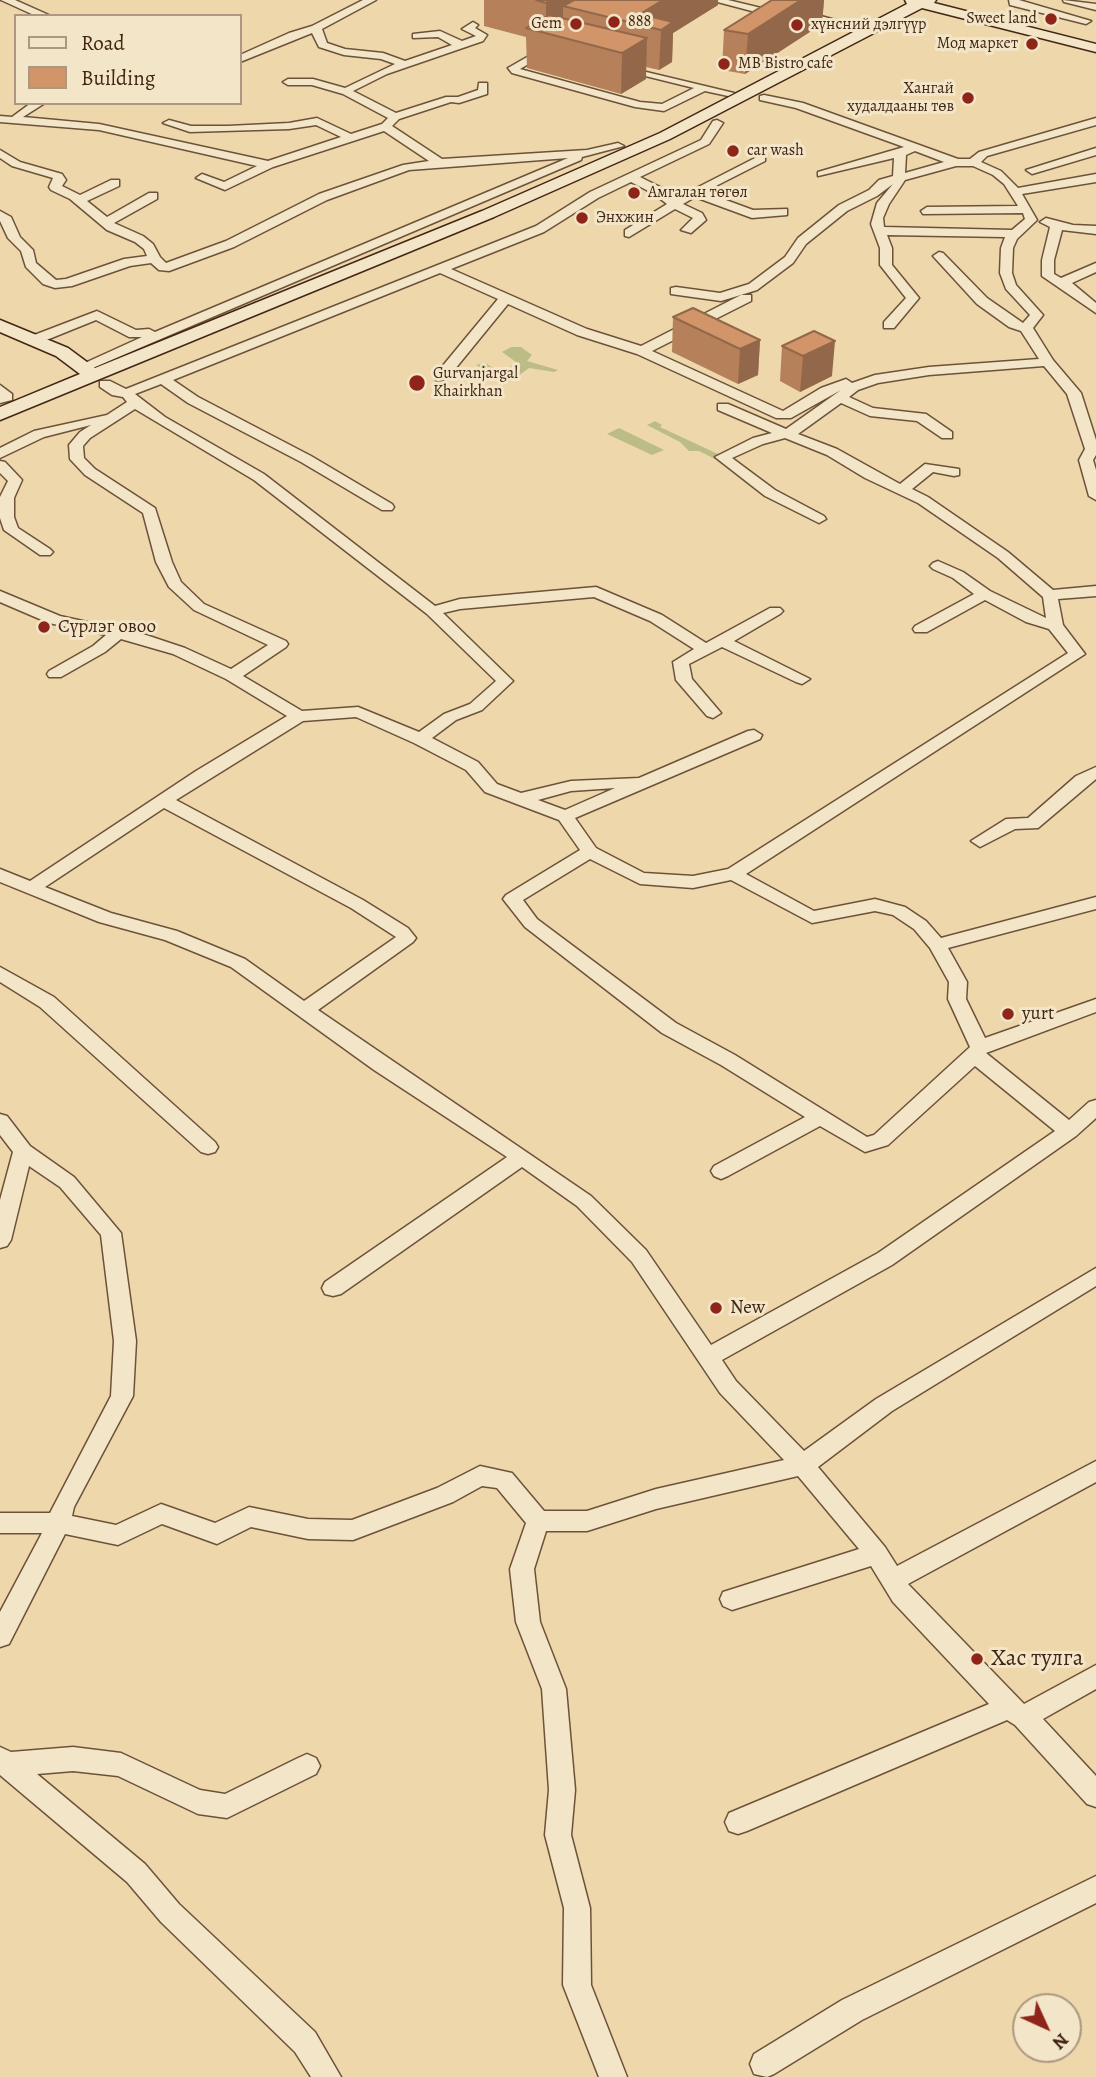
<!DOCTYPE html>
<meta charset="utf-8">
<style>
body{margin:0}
#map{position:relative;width:1096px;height:2077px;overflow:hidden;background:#edd7ab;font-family:Alegreya,serif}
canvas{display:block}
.legend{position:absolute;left:14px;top:14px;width:228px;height:91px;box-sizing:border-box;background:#f3e5c8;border:2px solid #ac9880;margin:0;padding:9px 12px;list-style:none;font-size:21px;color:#422515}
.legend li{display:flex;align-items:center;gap:14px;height:35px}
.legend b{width:35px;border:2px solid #ac9880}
.north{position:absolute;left:1012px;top:1993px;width:70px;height:70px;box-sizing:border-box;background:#f3e5c8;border:2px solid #ac9880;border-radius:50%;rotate:135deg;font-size:19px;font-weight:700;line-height:28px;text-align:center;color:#422515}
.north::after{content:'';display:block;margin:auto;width:24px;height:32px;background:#8f2418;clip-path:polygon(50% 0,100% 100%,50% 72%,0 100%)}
</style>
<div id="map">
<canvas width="1096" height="2077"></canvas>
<ul class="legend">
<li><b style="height:9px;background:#f3e5c8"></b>Road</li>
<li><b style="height:19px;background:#d29569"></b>Building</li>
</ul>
<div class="north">N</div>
</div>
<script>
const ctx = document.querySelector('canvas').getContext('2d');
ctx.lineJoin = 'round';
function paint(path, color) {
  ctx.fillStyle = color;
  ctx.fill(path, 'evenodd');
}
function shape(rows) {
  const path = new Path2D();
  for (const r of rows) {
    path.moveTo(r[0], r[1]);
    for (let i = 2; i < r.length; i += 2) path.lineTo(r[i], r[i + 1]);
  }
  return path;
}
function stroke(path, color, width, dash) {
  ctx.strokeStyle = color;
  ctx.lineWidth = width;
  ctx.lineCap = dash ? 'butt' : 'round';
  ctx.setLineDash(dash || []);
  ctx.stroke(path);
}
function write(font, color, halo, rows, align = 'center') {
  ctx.font = font + ' Alegreya,serif';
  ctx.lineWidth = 6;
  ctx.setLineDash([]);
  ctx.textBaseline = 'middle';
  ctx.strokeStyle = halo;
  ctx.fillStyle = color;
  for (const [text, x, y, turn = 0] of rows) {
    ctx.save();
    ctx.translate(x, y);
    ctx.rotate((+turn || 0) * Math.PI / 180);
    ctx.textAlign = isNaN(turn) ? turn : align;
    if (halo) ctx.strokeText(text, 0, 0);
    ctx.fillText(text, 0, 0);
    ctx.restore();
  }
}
paint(shape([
 [511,347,521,347,532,355,527,361,558,370,554,372,529,368,511,381,505,382,476,365,485,363,498,371,505,371,516,362,502,352],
 [655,421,662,425,660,427,720,455,715,459,699,451,689,451,680,442,647,425],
 [619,428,664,450,652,455,607,434]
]), '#bcbd86');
const street = shape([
 [1,0,15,0,51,16,36,16,1,0],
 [363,0,376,0,322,29,327,43,345,49,383,53,405,61,452,45,438,37,413,38,413,34,440,31,462,41,476,36,462,29,473,22,478,25,475,28,487,35,483,41,387,74,353,91,396,113,446,97,458,97,478,90,479,83,487,83,487,94,459,103,451,102,399,119,392,126,442,159,587,150,618,143,624,146,582,157,581,160,88,370,78,370,76,367,142,337,129,337,96,320,39,343,29,343,29,337,97,311,136,330,149,329,155,332,568,158,409,170,327,200,234,247,169,271,159,270,151,263,130,266,72,286,55,288,43,284,26,267,21,251,8,238,0,221,0,211,11,217,20,237,33,250,36,263,56,280,66,279,124,259,147,256,144,249,135,242,107,230,70,199,51,190,49,187,53,178,12,166,0,158,0,150,20,162,62,174,66,180,62,186,80,195,111,180,119,180,119,186,87,201,107,217,149,193,157,193,157,199,114,223,143,236,153,244,160,257,166,263,226,241,319,194,403,165,429,161,384,131,273,167,225,190,196,178,202,174,224,182,257,166,99,130,0,122,0,116,12,117,31,103,45,103,23,117,99,124,268,161,341,137,316,125,289,129,190,132,163,123,169,120,191,126,228,126,289,123,317,118,351,134,382,124,388,118,343,94,312,85,288,85,283,82,288,79,313,79,345,88,395,64,381,59,344,55,319,47,312,33,240,62,240,55,289,33,312,26,363,0],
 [710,0,728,0,782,13,799,10,839,21,834,24,799,16,782,19,710,0],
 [1009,0,1019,0,1091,21,1086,24,1010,5,1009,0],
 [1063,0,1096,4,1096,10,1064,2,1063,0],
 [548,45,552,46,552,50,520,69,640,102,662,104,694,88,617,69,617,65,734,93,728,96,705,91,664,111,635,107,512,73,508,68,548,45],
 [764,95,803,103,958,159,970,159,979,152,1096,118,1096,125,987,156,981,162,1001,171,1018,188,1096,174,1096,182,1022,194,1037,220,1017,239,1013,248,1012,273,1016,285,1043,315,1033,328,1053,360,1081,393,1096,440,1096,455,1093,460,1096,470,1096,500,1089,496,1079,460,1085,449,1067,394,1044,366,929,375,878,383,858,390,849,397,873,408,926,414,952,432,952,438,942,438,917,421,870,416,841,403,798,434,837,449,900,484,925,464,959,469,959,475,954,476,933,472,912,489,928,497,1008,552,1053,590,1096,586,1096,596,1058,599,1063,625,1085,654,746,874,814,911,875,899,905,907,926,921,941,938,1096,897,1096,909,948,948,967,982,966,999,985,1038,1096,999,1096,1012,986,1053,1069,1120,1089,1102,1096,1100,1096,1118,1076,1136,892,1265,722,1360,736,1381,804,1451,876,1399,1096,1268,1096,1286,892,1411,818,1467,885,1547,897,1566,1096,1461,1096,1482,908,1584,1024,1704,1096,1665,1096,1689,1043,1719,1096,1776,1096,1807,1087,1804,1015,1725,1007,1720,747,1831,738,1834,729,1831,725,1822,729,1813,989,1704,893,1602,871,1566,732,1610,723,1606,720,1599,723,1592,859,1549,798,1476,656,1509,587,1531,546,1531,534,1569,540,1622,566,1689,575,1790,571,1835,590,1908,591,1985,627,2077,599,2077,563,1985,564,1908,545,1835,549,1790,542,1689,516,1622,510,1569,526,1523,497,1488,482,1486,453,1502,353,1540,308,1539,251,1527,217,1544,162,1524,118,1545,65,1534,9,1644,0,1647,0,1612,42,1533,0,1533,0,1513,50,1513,111,1396,114,1341,101,1235,60,1187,29,1166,11,1240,7,1246,0,1248,0,1200,13,1152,0,1135,0,1114,7,1116,30,1146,74,1177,121,1233,136,1341,133,1396,74,1507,72,1516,116,1525,161,1504,215,1523,249,1507,308,1519,352,1520,437,1488,480,1466,512,1473,544,1511,587,1511,656,1489,784,1460,720,1393,632,1262,577,1206,522,1167,341,1294,333,1296,325,1294,322,1288,325,1282,507,1157,374,1070,231,967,165,940,99,922,0,882,0,869,30,881,196,771,287,716,226,679,173,654,121,639,105,652,61,677,49,677,47,674,49,671,93,646,106,635,49,623,0,602,0,591,60,616,146,635,185,648,231,669,268,645,194,610,169,587,156,562,143,513,85,475,70,459,69,445,80,432,91,425,44,437,0,458,0,448,34,431,107,415,127,402,123,397,112,395,100,387,100,381,110,381,126,389,536,226,590,192,701,140,713,121,717,120,723,123,709,144,640,177,662,188,675,199,757,157,765,157,765,161,704,192,753,210,787,209,787,215,752,218,695,197,683,204,702,213,706,220,691,233,681,230,693,218,675,209,629,237,625,236,625,230,667,204,654,194,631,182,598,198,544,232,451,269,587,329,641,346,741,295,751,295,751,301,652,351,783,411,821,388,846,379,852,383,875,375,929,367,1039,359,1021,331,1009,327,977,304,933,256,939,252,943,253,987,298,1023,323,1030,315,1006,289,1000,273,1001,248,1005,237,887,235,892,248,892,265,919,298,894,328,884,328,884,322,906,298,880,265,880,248,871,224,877,203,893,184,877,196,847,211,806,244,793,263,757,290,721,301,671,294,671,288,676,287,720,293,749,284,785,257,798,238,839,205,869,190,879,180,893,176,894,158,818,176,818,172,904,147,796,108,760,100,760,96,764,95],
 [915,151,944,162,905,173,906,155,915,151],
 [956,166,973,166,993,175,1004,184,1018,206,927,207,921,211,923,214,1023,213,1025,219,1012,230,884,227,883,218,889,204,905,180,956,166],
 [440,273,498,299,436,374,436,380,446,380,508,304,577,335,637,354,776,418,791,418,841,390,786,429,728,404,718,404,718,410,772,433,753,438,715,457,765,496,819,523,826,519,824,516,775,490,732,458,763,444,785,438,827,455,865,478,918,503,998,558,1043,597,1046,618,990,591,963,572,938,561,933,563,930,566,933,569,953,578,974,594,915,626,913,629,915,632,927,632,985,600,1026,622,1049,629,1068,653,728,869,693,876,644,873,596,848,575,818,760,739,762,735,754,730,748,731,639,778,571,781,521,793,497,784,478,762,432,738,456,720,482,710,513,681,443,613,460,609,594,597,650,621,694,649,673,662,676,680,707,716,713,718,721,713,692,679,689,664,722,647,796,682,802,684,810,679,734,641,780,614,783,611,780,608,770,608,706,643,662,615,596,587,460,599,435,606,264,474,165,417,135,394,161,384,188,403,301,462,382,510,392,510,394,507,392,504,311,456,198,397,173,380,440,273],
 [135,409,254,480,427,614,496,681,470,704,444,714,419,732,358,707,302,711,243,676,286,647,288,644,286,641,204,604,181,582,172,562,155,508,95,469,84,458,83,446,90,438,135,409],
 [356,717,414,743,466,770,485,792,559,820,580,850,506,895,503,899,525,927,662,1033,721,1065,805,1117,714,1166,711,1171,714,1176,721,1179,728,1176,820,1126,865,1152,888,1145,975,1066,1055,1131,878,1253,711,1345,646,1250,591,1196,318,1010,413,942,416,938,408,928,363,900,176,800,303,721,356,717],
 [615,788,565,810,538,800,571,791,615,788],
 [164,808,351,908,396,937,304,1001,245,959,177,931,111,913,45,887,164,808],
 [590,859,640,884,693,888,731,880,812,923,875,911,893,915,914,929,930,948,949,982,948,999,970,1047,874,1135,867,1137,735,1055,676,1023,537,919,523,900,590,859],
 [1096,148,1096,155,1032,174,1026,170,1096,148],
 [1046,218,1073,225,1096,226,1096,234,1062,230,1054,260,1054,274,1061,278,1096,263,1096,272,1072,283,1096,303,1096,313,1042,276,1042,260,1050,227,1040,222,1046,218],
 [0,385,12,394,12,400,0,403,0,385],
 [0,461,5,462,22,480,14,498,14,517,18,528,50,549,53,552,50,555,40,555,4,530,0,518,0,497,8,481,0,473,0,461],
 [1096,767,1096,779,1038,828,1015,829,980,847,971,841,1006,819,1028,818,1076,776,1096,767],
 [0,967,54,997,215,1142,218,1147,215,1152,208,1154,201,1152,40,1007,0,982,0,967],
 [0,1747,11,1752,73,1747,121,1753,200,1790,225,1794,298,1758,307,1754,316,1758,320,1766,316,1774,227,1818,198,1814,118,1776,73,1771,37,1774,145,1864,179,1904,315,2032,341,2077,311,2077,295,2052,161,1922,127,1882,0,1775,0,1747],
 [1096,1876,1096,1903,862,2020,774,2074,767,2077,754,2074,750,2064,754,2054,842,2000,1096,1876]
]);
const secondary = shape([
 [936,0,934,3,1096,44,1096,52,922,8,670,139,494,217,0,420,0,407,80,374,56,356,0,332,0,320,68,348,95,368,482,211,660,133,907,4,905,0,936,0]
]);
stroke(street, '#6d523a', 3);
stroke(secondary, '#422515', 3);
paint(street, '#f3e5c8');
paint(secondary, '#f3e5c8');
paint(shape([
 [484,0,718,0,718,5,673,33,672,62,659,70,646,67,646,79,621,94,527,68,526,37,484,26],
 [772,0,824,0,822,24,745,74,722,70,724,30],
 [673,317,760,340,758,375,738,384,672,352],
 [814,331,832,376,800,392,780,381,782,346]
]), '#b5805a');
paint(shape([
 [550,0,616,0,563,6,563,32,546,33,546,3],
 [663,0,718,0,718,5,673,33,672,62,659,70,661,30,640,14],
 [801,0,824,0,822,24,745,74,748,34],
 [647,38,646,79,621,94,622,53],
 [760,340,758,375,738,384,740,349],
 [835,341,832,376,800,392,803,356]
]), '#93684a');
const building = shape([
 [536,0,550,0,546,3,536,0],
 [574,0,663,0,640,14,673,22,661,30,563,6,574,0],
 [772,0,801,0,748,34,724,30,772,0],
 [549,15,647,38,622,53,526,28,549,15],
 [693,308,760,340,740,349,673,317,693,308],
 [814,331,835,341,803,356,782,346,814,331]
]);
paint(building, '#d29569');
stroke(building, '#93684a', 2);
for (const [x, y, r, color] of [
 [1051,19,7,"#8f2418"],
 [614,22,7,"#8f2418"],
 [576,24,7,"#8f2418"],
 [797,25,7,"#8f2418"],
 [1032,44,7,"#8f2418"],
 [724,64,7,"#8f2418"],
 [968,98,7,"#8f2418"],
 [733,151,7,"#8f2418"],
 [634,193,7,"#8f2418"],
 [582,218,7,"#8f2418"],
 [417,383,9,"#8f2418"],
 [44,627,7,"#8f2418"],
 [1008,1014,7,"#8f2418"],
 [716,1308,7,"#8f2418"],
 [977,1659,7,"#8f2418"]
]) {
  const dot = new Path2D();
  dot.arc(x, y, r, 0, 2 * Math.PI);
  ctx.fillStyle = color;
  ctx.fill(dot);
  stroke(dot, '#f3e5c8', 2.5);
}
write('16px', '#422515', '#f3e5c8', [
 ["Sweet land",1037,19,"right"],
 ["888",628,22],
 ["Gem",562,24,"right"],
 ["хүнсний дэлгүүр",811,25],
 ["Мод маркет",1018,44,"right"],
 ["MB Bistro cafe",738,64],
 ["Хангай",954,89,"right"],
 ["худалдааны төв",954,107,"right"],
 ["car wash",747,151],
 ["Амгалан төгөл",648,193],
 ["Энхжин",596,218],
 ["Gurvanjargal",433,374],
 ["Khairkhan",433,392]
], 'left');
write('19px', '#422515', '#f3e5c8', [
 ["Сүрлэг овоо",58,627],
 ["yurt",1022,1014],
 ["New",730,1308]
], 'left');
write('23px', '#422515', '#f3e5c8', [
 ["Хас тулга",991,1659]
], 'left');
</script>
